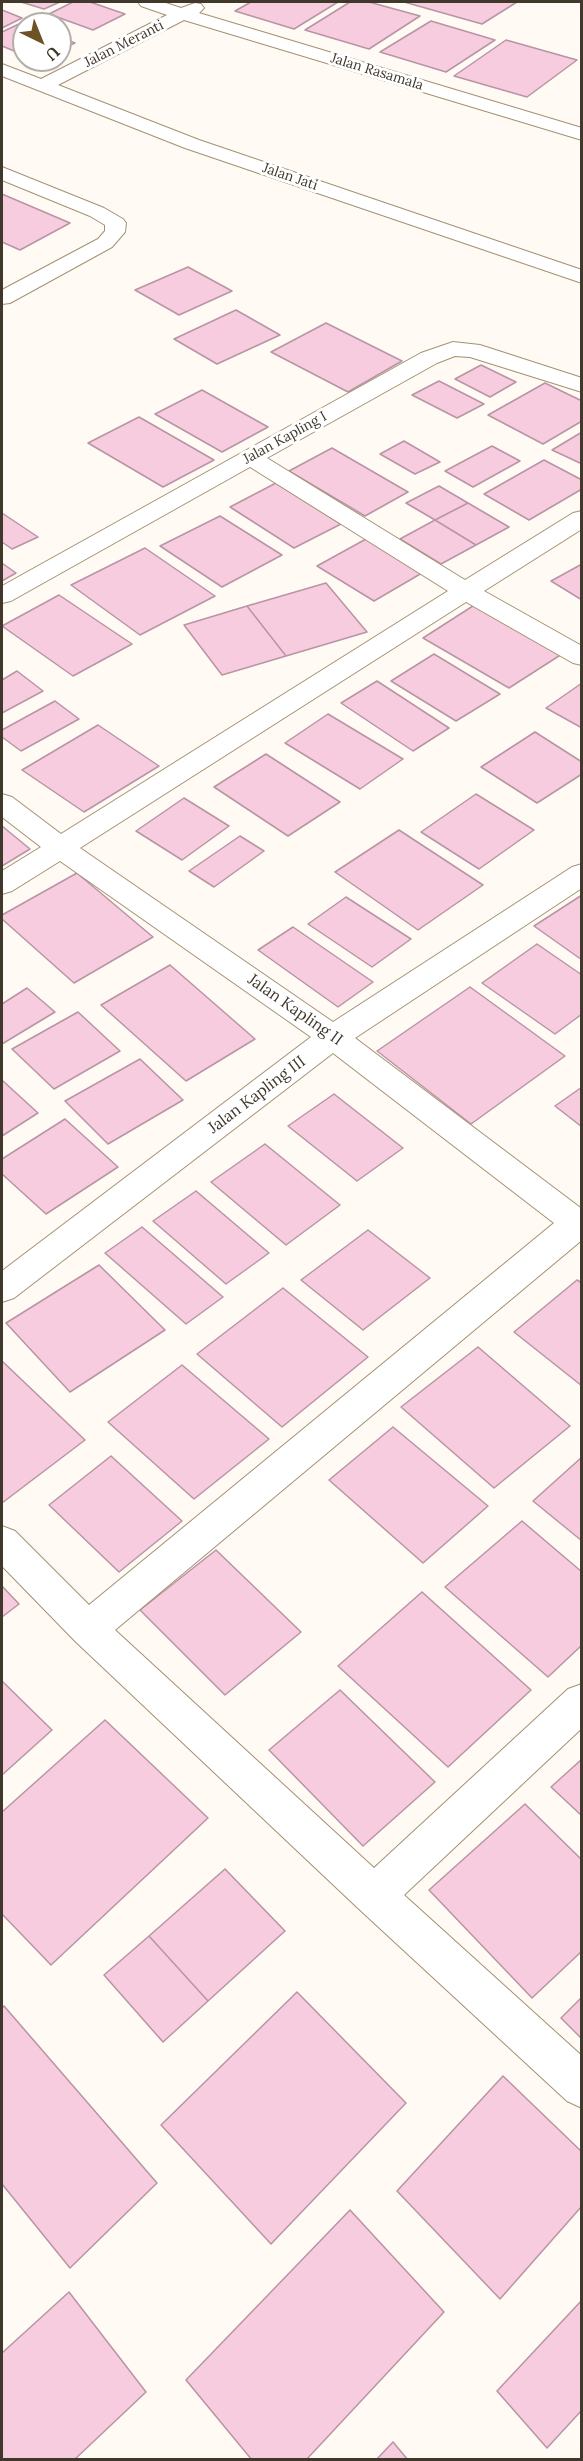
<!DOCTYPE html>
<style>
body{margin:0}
#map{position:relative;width:583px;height:2461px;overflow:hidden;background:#fffbf4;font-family:Lora,serif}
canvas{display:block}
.frame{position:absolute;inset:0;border:3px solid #40382b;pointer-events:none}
.north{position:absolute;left:12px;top:12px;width:60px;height:60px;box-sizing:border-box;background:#fff;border:2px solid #b3afaa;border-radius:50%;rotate:137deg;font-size:16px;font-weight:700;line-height:24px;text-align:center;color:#40382b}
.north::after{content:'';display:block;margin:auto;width:21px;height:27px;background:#6e5225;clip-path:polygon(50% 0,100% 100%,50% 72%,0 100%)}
</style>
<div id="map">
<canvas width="583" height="2461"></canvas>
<div class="frame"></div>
<div class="north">U</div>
</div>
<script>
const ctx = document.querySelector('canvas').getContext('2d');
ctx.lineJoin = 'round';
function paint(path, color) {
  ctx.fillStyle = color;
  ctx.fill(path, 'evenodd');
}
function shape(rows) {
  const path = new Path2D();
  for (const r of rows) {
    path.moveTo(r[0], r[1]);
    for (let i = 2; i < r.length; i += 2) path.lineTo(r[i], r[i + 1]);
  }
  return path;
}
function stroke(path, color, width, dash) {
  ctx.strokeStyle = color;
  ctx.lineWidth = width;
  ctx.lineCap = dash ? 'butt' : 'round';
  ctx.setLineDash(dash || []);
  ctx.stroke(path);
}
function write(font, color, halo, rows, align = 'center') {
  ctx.font = font + ' Lora,serif';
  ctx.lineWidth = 6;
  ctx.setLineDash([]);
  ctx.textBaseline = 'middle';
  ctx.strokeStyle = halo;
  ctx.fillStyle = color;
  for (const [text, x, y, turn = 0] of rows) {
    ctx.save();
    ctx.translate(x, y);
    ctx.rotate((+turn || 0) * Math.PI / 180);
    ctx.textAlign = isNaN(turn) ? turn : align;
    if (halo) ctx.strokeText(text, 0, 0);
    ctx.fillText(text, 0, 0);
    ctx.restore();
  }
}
const building = shape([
 [21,2,60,2,44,9,21,2],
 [73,2,90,2,125,14,93,30,49,14,73,2],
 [251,2,338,2,294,29,235,11,251,2],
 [350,2,369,2,420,16,369,49,305,30,350,2],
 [404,2,517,2,482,24,404,2],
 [2,10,22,18,2,28,2,10],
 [431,21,495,40,446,72,380,52,431,21],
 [21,23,24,24,24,55,2,46,2,32,21,23],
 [60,37,75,43,60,50,60,37],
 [506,40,577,60,527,97,454,76,506,40],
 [2,194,70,223,20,250,2,242,2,194],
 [188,267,232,291,179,315,135,290,188,267],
 [236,310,280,335,217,364,174,339,236,310],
 [326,323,402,361,348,392,271,352,326,323],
 [481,365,516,382,490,397,455,379,481,365],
 [439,381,484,404,457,418,412,395,439,381],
 [545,383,582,401,582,421,543,444,488,415,545,383],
 [202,390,268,427,222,452,155,414,202,390],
 [139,417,214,460,163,487,88,443,139,417],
 [582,432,582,464,552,450,582,432],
 [404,441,440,462,415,474,380,454,404,441],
 [492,446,520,461,473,487,445,471,492,446],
 [332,448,408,492,365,516,289,471,332,448],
 [544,460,582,480,582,489,529,520,484,494,544,460],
 [276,483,341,524,294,548,230,507,276,483],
 [439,486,468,503,435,520,406,503,439,486],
 [468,503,509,527,476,545,435,520,468,503],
 [2,513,38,537,12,549,2,542,2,513],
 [220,516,282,555,222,587,160,546,220,516],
 [435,520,476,545,441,564,400,539,435,520],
 [366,539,422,573,374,601,317,566,366,539],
 [145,548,215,596,140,635,71,585,145,548],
 [2,563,16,573,2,581,2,563],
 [582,564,582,600,551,581,582,564],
 [326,583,367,632,286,656,247,606,326,583],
 [59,595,132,644,73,676,2,626,59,595],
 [476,604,562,654,509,688,423,638,476,604],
 [247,606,286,656,222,675,184,625,247,606],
 [434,654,500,694,456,721,391,681,434,654],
 [17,671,43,691,2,713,2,680,17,671],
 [377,681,449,728,413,751,341,703,377,681],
 [582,683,582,728,546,708,582,683],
 [55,701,79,719,21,751,2,737,2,730,55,701],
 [328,714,403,759,360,789,285,743,328,714],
 [98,725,159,766,84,812,22,770,98,725],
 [535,732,582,762,582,774,537,803,481,767,535,732],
 [266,754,340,802,288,836,214,787,266,754],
 [476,794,534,830,479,869,421,832,476,794],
 [184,798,229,826,182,860,136,831,184,798],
 [2,826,30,849,2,866,2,826],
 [399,830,483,885,418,930,335,872,399,830],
 [240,836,264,851,214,887,189,871,240,836],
 [77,873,153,937,74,983,2,919,2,915,77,873],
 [582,895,582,960,534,926,582,895],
 [346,897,411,939,372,967,308,924,346,897],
 [293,927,373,982,338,1007,258,950,293,927],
 [537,944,582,975,582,1014,555,1034,482,983,537,944],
 [170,965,255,1039,186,1081,101,1005,170,965],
 [470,987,565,1056,471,1124,377,1051,470,987],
 [27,988,55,1012,2,1044,2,1004,27,988],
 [78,1012,120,1051,54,1089,12,1049,78,1012],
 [140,1059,183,1100,108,1144,65,1101,140,1059],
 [3,1081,38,1113,2,1136,2,1082,3,1081],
 [582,1087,582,1127,555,1106,582,1087],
 [334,1094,403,1148,357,1181,288,1126,334,1094],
 [65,1119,118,1167,46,1214,2,1174,2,1159,65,1119],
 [265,1144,340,1205,286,1245,211,1182,265,1144],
 [196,1191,269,1253,226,1284,153,1221,196,1191],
 [142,1227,223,1297,186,1324,105,1253,142,1227],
 [368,1230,430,1278,363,1330,301,1280,368,1230],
 [99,1265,165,1330,70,1392,6,1323,99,1265],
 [577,1280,582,1283,582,1386,514,1332,577,1280],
 [283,1288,368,1357,282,1427,197,1354,283,1288],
 [478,1347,570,1426,494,1488,401,1407,478,1347],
 [2,1361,85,1440,2,1503,2,1361],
 [182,1365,269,1439,194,1499,108,1422,182,1365],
 [393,1427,488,1506,423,1563,329,1480,393,1427],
 [111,1456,182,1521,119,1572,49,1505,111,1456],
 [582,1457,582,1541,533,1501,582,1457],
 [522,1521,582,1572,582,1645,548,1677,445,1587,522,1521],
 [216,1550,301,1632,225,1695,140,1610,216,1550],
 [2,1586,19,1604,2,1617,2,1586],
 [422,1592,531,1690,448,1767,338,1666,422,1592],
 [2,1681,52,1730,2,1775,2,1681],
 [340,1690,435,1782,363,1846,269,1750,340,1690],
 [105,1720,208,1818,51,1965,2,1914,2,1812,105,1720],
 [582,1759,582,1816,551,1787,582,1759],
 [525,1804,582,1860,582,1951,532,1998,429,1890,525,1804],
 [225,1869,285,1931,208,2001,149,1936,225,1869],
 [149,1936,208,2001,163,2042,104,1975,149,1936],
 [297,1992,406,2103,271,2244,161,2125,297,1992],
 [582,1997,582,2039,561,2018,582,1997],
 [4,2006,157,2183,70,2268,2,2184,2,2008,4,2006],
 [503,2076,582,2152,582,2206,500,2299,397,2191,503,2076],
 [350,2210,444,2312,306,2460,252,2460,186,2380,350,2210],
 [69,2292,146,2392,74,2460,2,2460,2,2353,69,2292],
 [582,2300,582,2410,547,2448,497,2391,582,2300],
 [393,2442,408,2460,376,2460,393,2442]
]);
paint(building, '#f7ccdf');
stroke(building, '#b894a4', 1.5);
const minor = shape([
 [138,2,163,2,181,8,195,3,201,4,204,8,199,13,582,128,582,140,184,20,58,85,199,140,582,270,582,283,185,148,2,76,2,64,41,79,167,15,141,6,138,2],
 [2,167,104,208,123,219,126,223,125,232,112,247,10,303,2,304,2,290,98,239,105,231,105,225,90,216,2,180,2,167],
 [453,342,480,345,582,378,582,392,470,357,455,356,437,363,267,458,465,580,573,513,582,511,582,529,484,591,582,646,582,665,573,663,466,602,80,848,333,1022,572,867,582,864,582,888,355,1038,582,1209,582,1240,115,1630,374,1868,568,1689,582,1684,582,1728,404,1895,582,2056,582,2108,567,2101,359,1909,75,1641,2,1566,2,1526,15,1531,89,1605,554,1223,333,1053,14,1298,2,1302,2,1271,311,1037,60,861,12,891,2,894,2,871,41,847,2,817,2,794,12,797,61,834,448,591,250,467,11,601,2,603,2,586,421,353,453,342]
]);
stroke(minor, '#a49172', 2);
paint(minor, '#fff');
write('14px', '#40382b', '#fff', [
 ["Jalan Meranti",124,44,-27],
 ["Jalan Rasamala",377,72,17],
 ["Jalan Jati",290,177,19],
 ["Jalan Kapling I",285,438,-29]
]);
write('16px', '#40382b', '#fff', [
 ["Jalan Kapling II",295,1010,35],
 ["Jalan Kapling III",257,1095,-37]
]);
</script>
